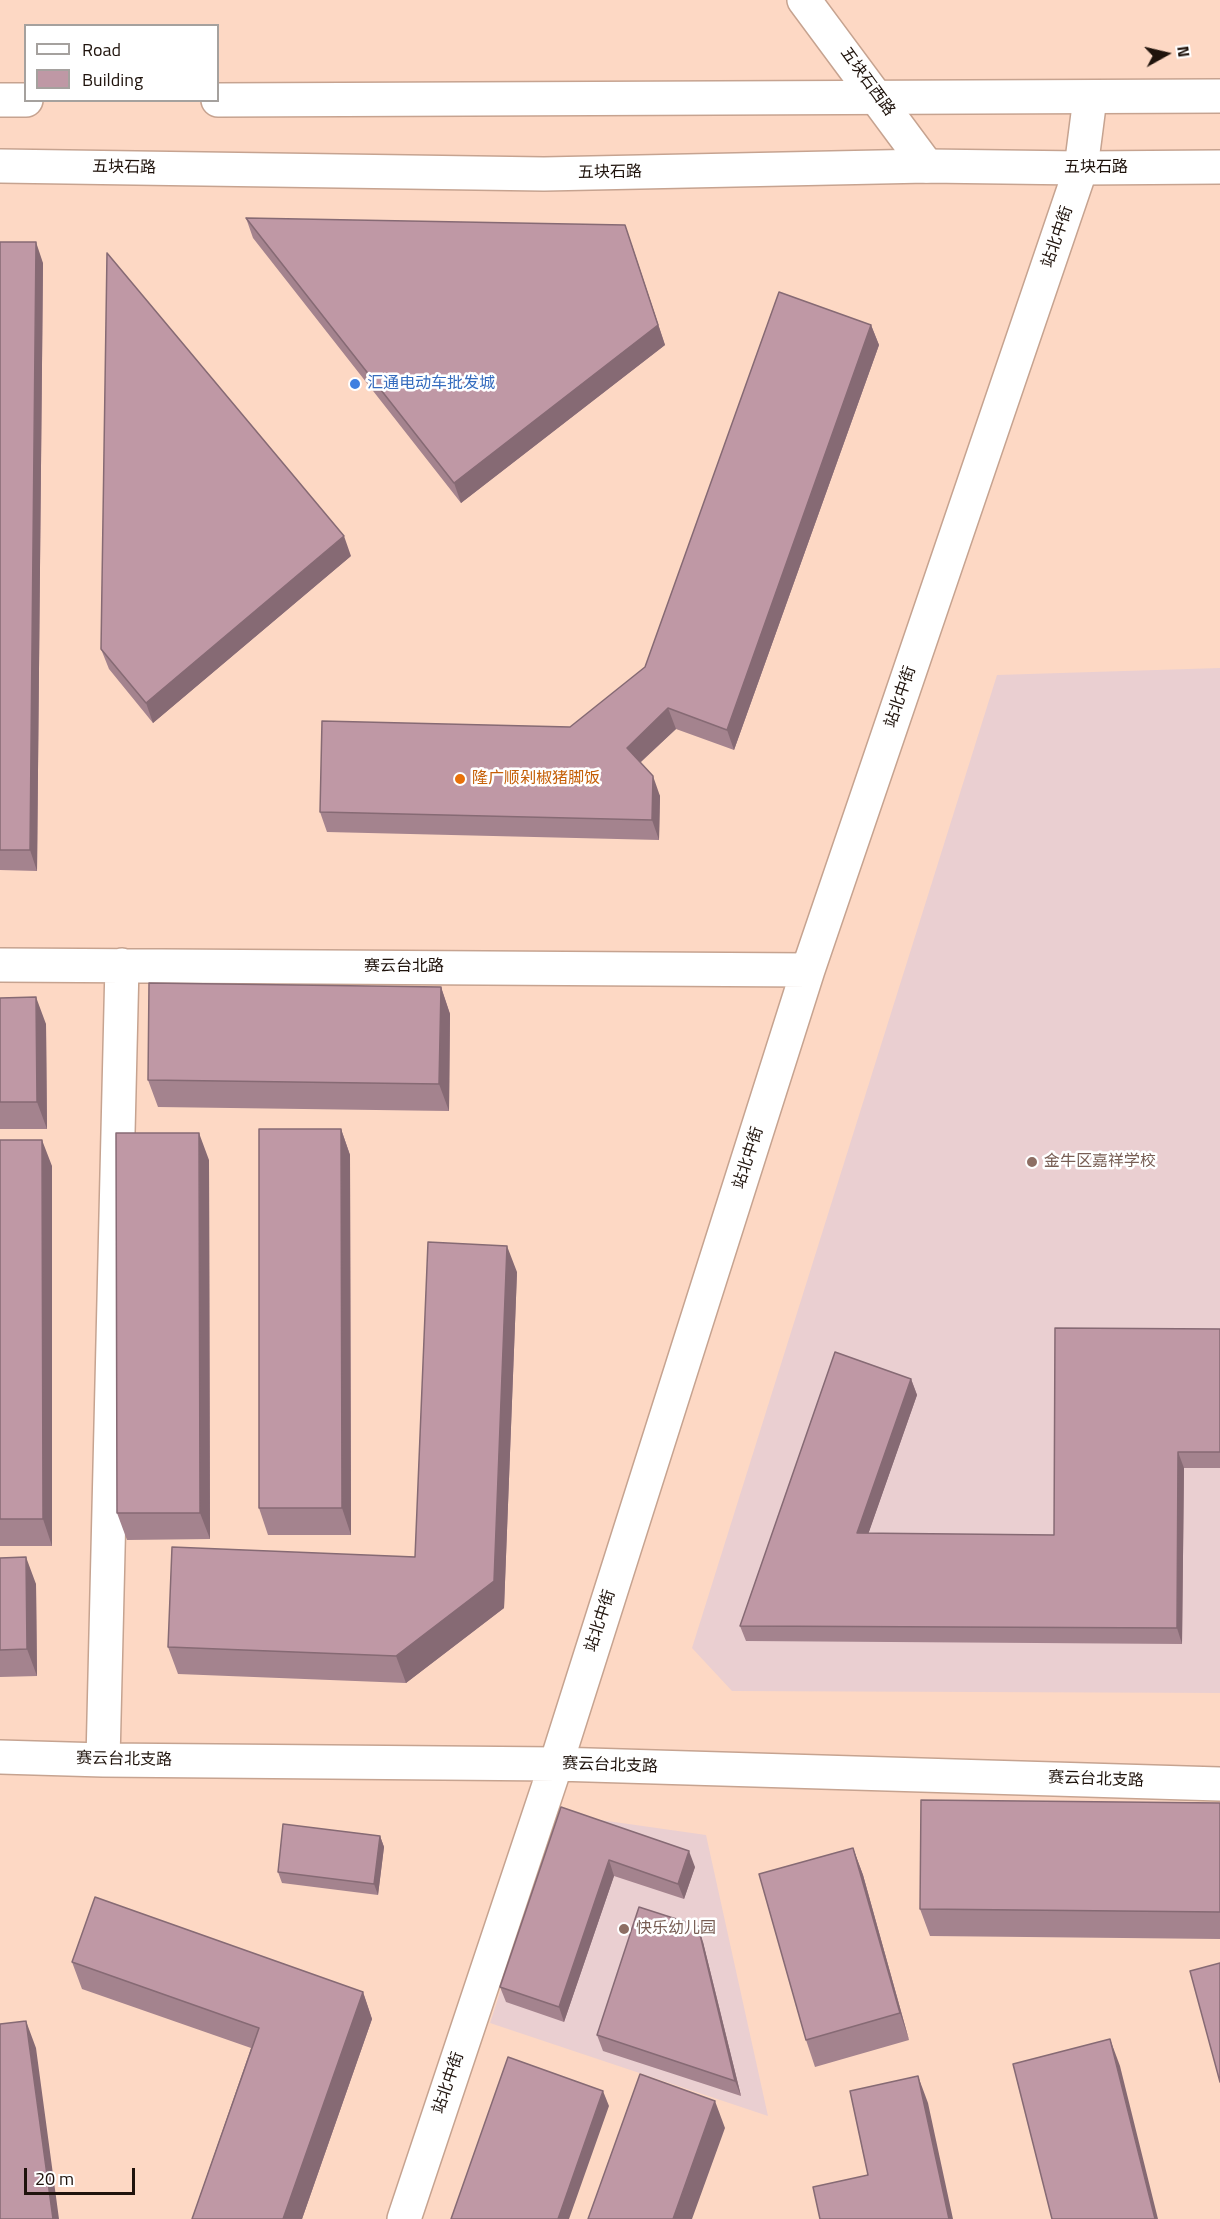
<!DOCTYPE html>
<meta charset="utf-8">
<style>
body{margin:0}
#map{position:relative;width:1220px;height:2219px;overflow:hidden;background:#fdd8c4;font-family:"Titillium Web",sans-serif}
canvas{display:block}
.legend{position:absolute;left:24px;top:24px;width:195px;height:78px;box-sizing:border-box;background:#fff;border:2px solid #a5a19e;margin:0;padding:8px 10px;list-style:none;font-size:18px;color:#1f130c}
.legend li{display:flex;align-items:center;gap:12px;height:30px}
.legend b{width:30px;border:2px solid #a5a19e}
.north{position:absolute;left:1136px;top:24px;width:60px;height:60px;-webkit-text-stroke:4px #fff;paint-order:stroke;rotate:82deg;font-size:16px;font-weight:700;line-height:24px;text-align:center;color:#1f130c}
.north::after{content:'';display:block;margin:auto;width:21px;height:27px;background:#1f130c;clip-path:polygon(50% 0,100% 100%,50% 72%,0 100%)}
.scale{position:absolute;left:24px;top:2168px;width:111px;height:27px;box-sizing:border-box;border:3px solid #1f130c;border-top:0;padding-left:8px;font-size:18px;line-height:21px;white-space:nowrap;color:#1f130c;-webkit-text-stroke:4px #fff;paint-order:stroke}
</style>
<div id="map">
<canvas width="1220" height="2219"></canvas>
<ul class="legend">
<li><b style="height:8px;background:#fff"></b>Road</li>
<li><b style="height:16px;background:#bf98a5"></b>Building</li>
</ul>
<div class="north">N</div>
<div class="scale">20 m</div>
</div>
<script>
const ctx = document.querySelector('canvas').getContext('2d');
ctx.lineJoin = 'round';
function paint(path, color) {
  ctx.fillStyle = color;
  ctx.fill(path, 'evenodd');
}
function shape(rows) {
  const path = new Path2D();
  for (const r of rows) {
    path.moveTo(r[0], r[1]);
    for (let i = 2; i < r.length; i += 2) path.lineTo(r[i], r[i + 1]);
  }
  return path;
}
function stroke(path, color, width, dash) {
  ctx.strokeStyle = color;
  ctx.lineWidth = width;
  ctx.lineCap = dash ? 'butt' : 'round';
  ctx.setLineDash(dash || []);
  ctx.stroke(path);
}
function write(font, color, halo, rows, align = 'center') {
  ctx.font = font + ' "Titillium Web","Noto Sans SC",sans-serif';
  ctx.lineWidth = 5;
  ctx.setLineDash([]);
  ctx.textBaseline = 'middle';
  ctx.strokeStyle = halo;
  ctx.fillStyle = color;
  for (const [text, x, y, turn = 0] of rows) {
    ctx.save();
    ctx.translate(x, y);
    ctx.rotate((+turn || 0) * Math.PI / 180);
    ctx.textAlign = isNaN(turn) ? turn : align;
    if (halo) ctx.strokeText(text, 0, 0);
    ctx.fillText(text, 0, 0);
    ctx.restore();
  }
}
paint(shape([
 [1220,668,1220,1693,732,1691,692,1648,997,675],
 [558,1814,706,1835,768,2116,490,2023]
]), '#eacfd1');
const minor = shape([
 [804,0,927,166],
 [0,965,808,970],
 [0,1757,103,1760,556,1764,1220,1784],
 [103,1760,122,965],
 [404,2219,556,1764,808,970,1081,168,1090,98]
]);
const major = shape([
 [0,100,26,100],
 [218,100,1220,96],
 [0,166,544,174,927,166,1081,168,1220,167]
]);
stroke(minor, '#c6a390', 36);
stroke(major, '#c6a390', 36);
stroke(minor, '#fff', 33);
stroke(major, '#fff', 33);
paint(shape([
 [246,218,632,245,665,345,461,503,253,238],
 [0,242,43,263,37,871,0,870],
 [871,325,879,345,734,750,676,729,640,763,660,796,659,840,327,832,320,812,570,727,645,667],
 [351,556,153,723,109,669,101,649],
 [441,987,450,1014,449,1111,158,1107,148,1080],
 [0,998,46,1024,47,1129,0,1129],
 [341,1129,350,1155,351,1535,268,1535,259,1508],
 [0,1140,52,1166,52,1546,0,1546],
 [209,1160,210,1539,127,1540,117,1513],
 [517,1272,504,1608,406,1683,178,1674,168,1647,415,1557],
 [1220,1329,1220,1468,1184,1468,1182,1644,746,1641,740,1626,911,1379,917,1395,868,1534,1054,1535],
 [0,1558,36,1584,37,1676,0,1677],
 [1220,1803,1220,1939,930,1936,920,1909],
 [561,1807,695,1867,684,1899,614,1876,564,2022,506,2002,500,1987],
 [380,1836,384,1847,378,1895,282,1883,278,1872],
 [853,1848,863,1875,909,2040,815,2067,806,2040],
 [703,1942,741,2096,603,2051,597,2035],
 [72,1962,363,1992,372,2019,302,2219,192,2219,251,2048,82,1989]
]), '#a4838e');
paint(shape([
 [625,225,665,345,461,503,454,483],
 [36,242,43,263,37,871,30,850],
 [871,325,879,345,734,750,727,730],
 [344,536,351,556,153,723,146,703],
 [668,708,676,729,634,768,627,748],
 [653,776,660,796,659,840,652,820],
 [441,987,450,1014,449,1111,439,1084],
 [36,997,46,1024,47,1129,37,1102],
 [341,1129,350,1155,351,1535,342,1508],
 [199,1133,209,1160,210,1539,200,1513],
 [42,1140,52,1166,52,1546,43,1519],
 [507,1246,517,1272,504,1608,406,1683,396,1656],
 [911,1379,917,1395,863,1549,857,1533],
 [1178,1452,1184,1468,1182,1644,1177,1628],
 [26,1557,36,1584,37,1676,27,1649],
 [380,1836,384,1847,378,1895,374,1884],
 [853,1848,863,1875,909,2040,900,2013],
 [689,1851,695,1867,684,1899,678,1884],
 [609,1860,614,1876,564,2022,559,2007],
 [698,1926,703,1942,741,2096,735,2081],
 [363,1992,372,2019,302,2219,283,2219],
 [26,2021,36,2048,59,2219,53,2219],
 [1110,2039,1120,2066,1158,2219,1155,2219],
 [918,2076,928,2103,953,2219,949,2219],
 [603,2091,609,2106,569,2219,558,2219],
 [715,2101,725,2128,692,2219,673,2219]
]), '#866a74');
const building = shape([
 [246,218,625,225,658,325,454,483,246,218],
 [0,242,36,242,30,850,0,850,0,242],
 [107,253,344,536,146,703,101,649,107,253],
 [779,292,871,325,727,730,668,708,627,748,653,776,652,820,320,812,322,721,570,727,645,667,779,292],
 [149,983,441,987,439,1084,148,1080,149,983],
 [36,997,37,1102,0,1102,0,998,36,997],
 [259,1129,341,1129,342,1508,259,1508,259,1129],
 [116,1133,199,1133,200,1513,117,1513,116,1133],
 [0,1140,42,1140,43,1519,0,1519,0,1140],
 [428,1242,507,1246,494,1581,396,1656,168,1647,172,1547,415,1557,428,1242],
 [1055,1328,1220,1329,1220,1452,1178,1452,1177,1628,740,1626,835,1352,911,1379,857,1533,1054,1535,1055,1328],
 [26,1557,27,1649,0,1650,0,1558,26,1557],
 [921,1800,1220,1803,1220,1912,920,1909,921,1800],
 [561,1807,689,1851,678,1884,609,1860,559,2007,500,1987,561,1807],
 [283,1824,380,1836,374,1884,278,1872,283,1824],
 [853,1848,900,2013,806,2040,759,1874,853,1848],
 [95,1897,363,1992,283,2219,192,2219,259,2028,72,1962,95,1897],
 [639,1907,698,1926,735,2081,597,2035,639,1907],
 [1220,1963,1220,2082,1190,1971,1220,1963],
 [26,2021,53,2219,0,2219,0,2024,26,2021],
 [1110,2039,1155,2219,1052,2219,1013,2064,1110,2039],
 [508,2057,603,2091,558,2219,451,2219,508,2057],
 [640,2074,715,2101,673,2219,588,2219,640,2074],
 [918,2076,949,2219,820,2219,813,2187,868,2175,850,2091,918,2076]
]);
paint(building, '#bf98a5');
stroke(building, '#866a74', 1.5);
for (const [x, y, r, color] of [
 [355,384,6,"#3f7fe0"],
 [460,779,6,"#e8710a"],
 [1032,1162,6,"#8d6e63"],
 [624,1929,6,"#8d6e63"]
]) {
  const dot = new Path2D();
  dot.arc(x, y, r, 0, 2 * Math.PI);
  ctx.fillStyle = color;
  ctx.fill(dot);
  stroke(dot, '#fff', 2);
}
write('16px', '#1f130c', '#fff', [
 ["五块石西路",867,82,54],
 ["五块石路",124,168,1],
 ["五块石路",1096,168],
 ["五块石路",610,173,-1],
 ["站北中街",1058,237,-71],
 ["站北中街",901,697,-71],
 ["赛云台北路",404,967],
 ["站北中街",749,1158,-72],
 ["站北中街",601,1621,-72],
 ["赛云台北支路",124,1760,1],
 ["赛云台北支路",610,1766,2],
 ["赛云台北支路",1096,1780,2],
 ["站北中街",449,2083,-71]
]);
write('16px', '#366cbe', '#fff', [
 ["汇通电动车批发城",367,384]
], 'left');
write('16px', '#c56008', '#fff', [
 ["隆广顺剁椒猪脚饭",472,779]
], 'left');
write('16px', '#785e54', '#fff', [
 ["金牛区嘉祥学校",1044,1162],
 ["快乐幼儿园",636,1929]
], 'left');
</script>
